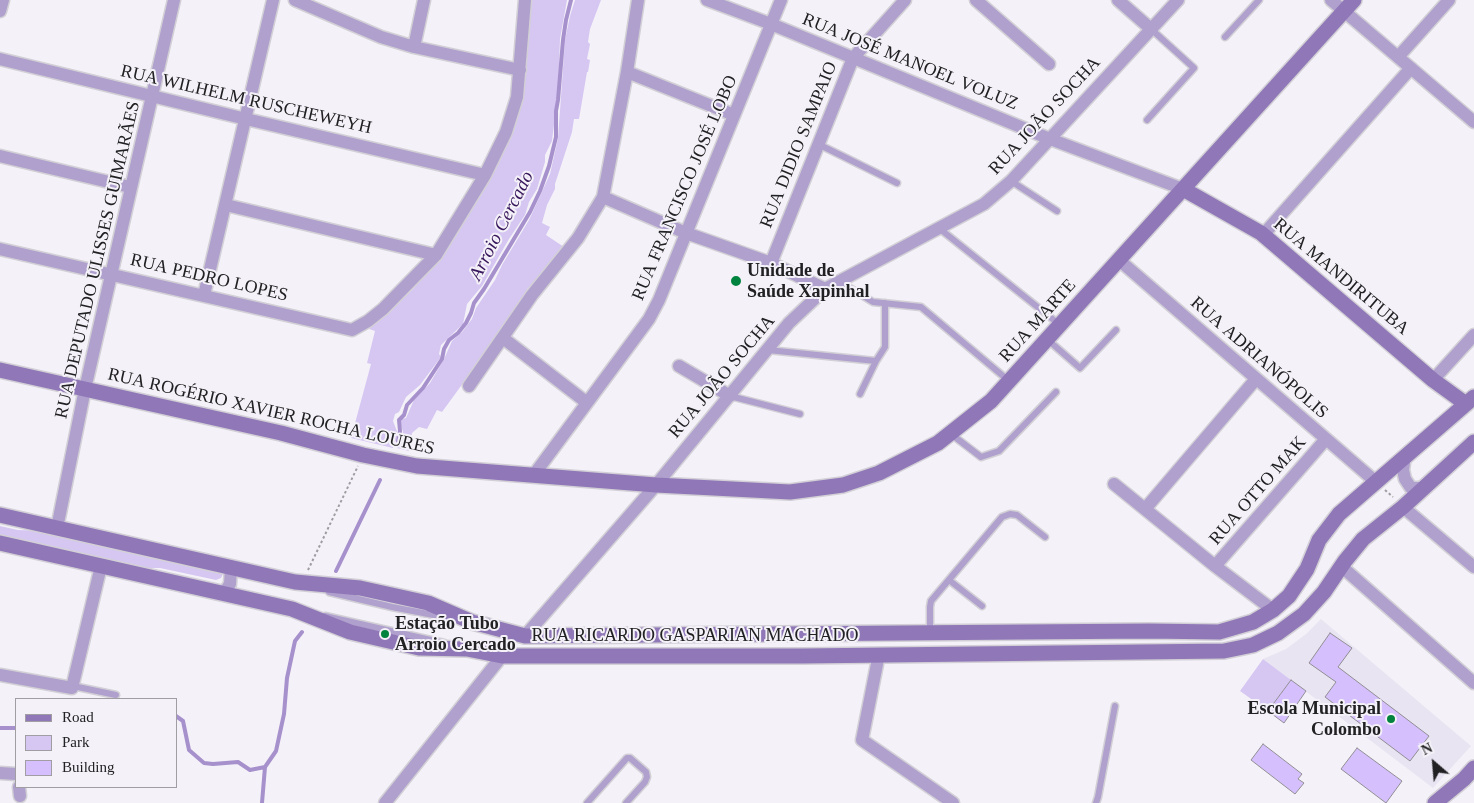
<!DOCTYPE html>
<meta charset="utf-8">
<style>
body{margin:0}
#map{position:relative;width:1474px;height:803px;overflow:hidden;background:#f4f2f8;font-family:"Times New Roman",serif}
canvas{display:block}
.legend{position:absolute;left:15px;top:698px;width:162px;height:90px;box-sizing:border-box;background:#f4f2f8;border:1px solid #a09ea2;margin:0;padding:6px 9px;list-style:none;font-size:15px;color:#212022}
.legend li{display:flex;align-items:center;gap:10px;height:25px}
.legend b{width:25px;border:1px solid #a09ea2}
.north{position:absolute;left:1409px;top:738px;width:50px;height:50px;-webkit-text-stroke:4px #f4f2f8;paint-order:stroke;rotate:333deg;font-size:14px;font-weight:700;line-height:20px;text-align:center;color:#212022}
.north::after{content:'';display:block;margin:auto;width:18px;height:22px;background:#212022;clip-path:polygon(50% 0,100% 100%,50% 72%,0 100%)}
</style>
<div id="map">
<canvas width="1474" height="803"></canvas>
<ul class="legend">
<li><b style="height:6px;background:#9077b8"></b>Road</li>
<li><b style="height:14px;background:#d6c7f2"></b>Park</li>
<li><b style="height:14px;background:#d5bffc"></b>Building</li>
</ul>
<div class="north">N</div>
</div>
<script>
const ctx = document.querySelector('canvas').getContext('2d');
ctx.lineJoin = 'round';
function paint(path, color) {
  ctx.fillStyle = color;
  ctx.fill(path, 'evenodd');
}
function shape(rows) {
  const path = new Path2D();
  for (const r of rows) {
    path.moveTo(r[0], r[1]);
    for (let i = 2; i < r.length; i += 2) path.lineTo(r[i], r[i + 1]);
  }
  return path;
}
function stroke(path, color, width, dash) {
  ctx.strokeStyle = color;
  ctx.lineWidth = width;
  ctx.lineCap = dash ? 'butt' : 'round';
  ctx.setLineDash(dash || []);
  ctx.stroke(path);
}
function write(font, color, halo, rows, align = 'center') {
  ctx.font = font + ' "Times New Roman",serif';
  ctx.lineWidth = 4;
  ctx.setLineDash([]);
  ctx.textBaseline = 'middle';
  ctx.strokeStyle = halo;
  ctx.fillStyle = color;
  for (const [text, x, y, turn = 0] of rows) {
    ctx.save();
    ctx.translate(x, y);
    ctx.rotate((+turn || 0) * Math.PI / 180);
    ctx.textAlign = isNaN(turn) ? turn : align;
    if (halo) ctx.strokeText(text, 0, 0);
    ctx.fillText(text, 0, 0);
    ctx.restore();
  }
}
paint(shape([
 [1321,619,1471,746,1433,788,1263,659,1286,649,1306,634]
]), '#e8e4f1');
paint(shape([
 [531,0,567,0,560,39,558,93,552,141,545,155,545,162,537,189,529,202,525,215,509,239,482,286,467,304,463,324,441,345,439,354,441,357,420,385,406,397,399,412,395,414,393,421,398,434,393,448,351,438,371,364,367,363,375,331,369,329,412,290,439,258,478,197,502,154,509,139],
 [575,0,601,0,590,29,588,42,590,44,587,59,590,60,588,72,587,72,579,119,574,119,572,132,555,184,555,189,547,205,542,223,550,227,546,235,564,247,533,285,528,288,507,323,442,412,437,410,427,429,419,427,412,433,409,451,397,448,403,432,400,422,402,419,406,418,414,400,430,383,444,359,452,341,462,332,472,319,476,308,495,280,502,265,529,220,550,174,558,138,565,40,570,16],
 [0,526,18,530,47,531,222,573,223,574,221,578,216,580,160,568,136,568,0,536],
 [1263,659,1291,680,1268,711,1240,691]
]), '#d6c7f2');
stroke(shape([
 [398,441,400,431,399,420,404,415,407,405,423,388,442,359,444,349,449,340,458,333,466,323,471,313,474,303,484,289,530,212,540,191,549,166,556,137,556,111,558,100,563,40,566,20,571,0],
 [336,571,380,480],
 [176,716,183,721,189,750,204,763,213,764,238,762,250,770,265,767],
 [0,728,16,728],
 [262,803,265,767,276,751,284,714,287,678,295,641,302,632]
]), '#a791cc', 4);
const building = shape([
 [1330,633,1352,648,1338,667,1429,736,1410,761,1325,697,1336,682,1309,663,1330,633],
 [1291,680,1306,691,1284,723,1268,711,1291,680],
 [1263,744,1302,774,1298,779,1304,783,1295,794,1251,760,1263,744],
 [1357,748,1402,781,1386,803,1341,769,1357,748]
]);
paint(building, '#d5bffc');
stroke(building, '#918f95', 1);
const lane = shape([
 [1225,37,1259,0],
 [1147,120,1194,68,1151,29],
 [818,144,897,183],
 [1011,181,1057,211],
 [940,229,1060,325],
 [840,282,873,302,921,307,1009,381],
 [1048,340,1080,368,1116,330],
 [768,350,876,361],
 [860,394,876,361,885,347,885,303],
 [730,396,800,414],
 [951,434,981,457,999,451,1056,392],
 [949,580,982,606],
 [329,592,392,607,449,618],
 [325,616,444,643],
 [930,632,930,607,931,601,1002,517,1010,514,1017,515,1045,537],
 [73,686,116,695],
 [587,803,627,758,630,758,646,772,647,777,645,782,626,803],
 [1096,803,1098,797,1115,706]
]);
const street = shape([
 [295,0,381,37,414,47,520,70],
 [707,0,771,24,1050,139,1183,189],
 [976,0,1049,64],
 [1118,0,1151,29],
 [1331,0,1474,122],
 [0,11,3,0],
 [414,47,424,0],
 [1398,57,1449,0],
 [0,59,246,119,485,175],
 [627,72,734,115],
 [0,156,130,187],
 [603,197,686,233,771,263,825,289],
 [226,205,436,255],
 [1263,235,1411,68],
 [0,249,352,330,368,321,383,309,436,255,485,175,506,132,517,97,525,0],
 [1119,260,1376,482],
 [771,263,853,58,905,0],
 [204,295,273,0],
 [503,338,586,402],
 [679,366,730,396],
 [1433,380,1474,335],
 [469,386,532,295,578,238,603,197,627,72,638,0],
 [1405,456,1403,470,1405,479,1411,488,1423,488],
 [533,476,649,319,659,300,781,0],
 [1114,484,1215,566,1273,610],
 [1403,507,1474,567],
 [1145,509,1256,379],
 [57,528,85,389,174,0],
 [1215,566,1326,439],
 [1341,566,1474,683],
 [221,593,226,590,230,584,231,567],
 [525,636,656,485,789,323,825,289,984,204,1011,181,1178,0],
 [879,654,862,740,953,803],
 [0,675,72,688,101,566],
 [0,773,16,774],
 [19,787,20,796],
 [385,803,502,656]
]);
const secondary = shape([
 [1183,189,1261,233,1433,380,1466,404],
 [0,370,281,433,363,455,417,466,656,485,790,492,843,485,879,473,938,443,991,401,1354,0],
 [0,515,295,582,360,588,428,603,472,622,525,636,1149,631,1219,632,1253,622,1273,610,1289,596,1307,569,1319,540,1339,514,1474,397],
 [0,543,292,609,350,632,419,648,467,649,502,656,803,656,1224,651,1253,645,1278,633,1304,614,1324,592,1345,561,1363,539,1403,507,1474,442],
 [1435,803,1464,779,1474,768]
]);
stroke(lane, '#d2d0d6', 9);
stroke(street, '#d2d0d6', 15);
stroke(secondary, '#d2d0d6', 18);
stroke(shape([
 [1385,490,1393,497],
 [308,570,358,466]
]), '#9f9da2', 2, [2.5, 2.5]);
stroke(lane, '#b0a0cd', 6);
stroke(street, '#b0a0cd', 12);
stroke(secondary, '#9077b8', 15);
for (const [x, y, r, color] of [
 [736,281,6,"#00833e"],
 [385,634,5,"#00833e"],
 [1391,719,5,"#00833e"]
]) {
  const dot = new Path2D();
  dot.arc(x, y, r, 0, 2 * Math.PI);
  ctx.fillStyle = color;
  ctx.fill(dot);
  stroke(dot, '#f4f2f8', 2);
}
write('18px', '#212022', '#f4f2f8', [
 ["RUA JOSÉ MANOEL VOLUZ",910,62,22],
 ["RUA WILHELM RUSCHEWEYH",246,100,13],
 ["RUA JOÃO SOCHA",1045,116,-47],
 ["RUA DIDIO SAMPAIO",799,145,-68],
 ["RUA FRANCISCO JOSÉ LOBO",685,188,-67],
 ["RUA DEPUTADO ULISSES GUIMARÃES",98,260,-77],
 ["RUA MANDIRITUBA",1341,277,40],
 ["RUA PEDRO LOPES",209,278,13],
 ["RUA MARTE",1038,321,-48],
 ["RUA ADRIANÓPOLIS",1259,358,41],
 ["RUA JOÃO SOCHA",722,377,-50],
 ["RUA ROGÉRIO XAVIER ROCHA LOURES",271,412,13],
 ["RUA OTTO MAK",1258,491,-49],
 ["RUA RICARDO GASPARIAN MACHADO",695,636]
]);
write('bold 18px', '#212022', '#f4f2f8', [
 ["Unidade de",747,271],
 ["Saúde Xapinhal",747,292],
 ["Estação Tubo",395,624],
 ["Arroio Cercado",395,645],
 ["Escola Municipal",1381,709,"right"],
 ["Colombo",1381,730,"right"]
], 'left');
write('italic 19px', '#39185d', '#f4f2f8', [
 ["Arroio Cercado",502,226,-63]
]);
</script>
